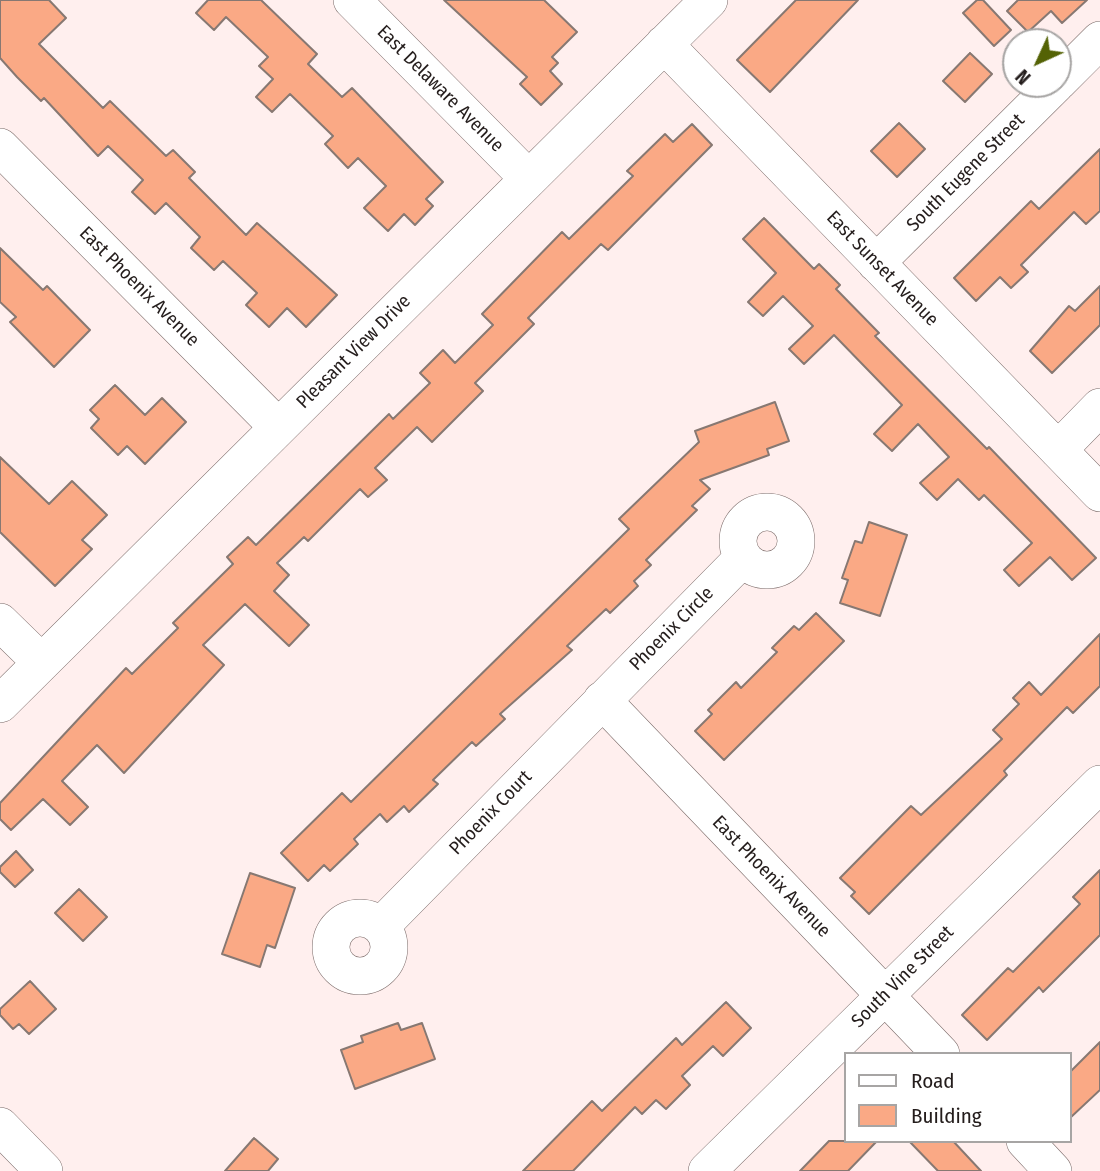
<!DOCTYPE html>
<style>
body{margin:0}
#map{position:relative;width:1100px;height:1171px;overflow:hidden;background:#ffefee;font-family:"Fira Sans Condensed",sans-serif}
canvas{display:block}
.legend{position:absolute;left:844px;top:1052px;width:228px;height:91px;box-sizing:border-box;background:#fff;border:2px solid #a7a5a4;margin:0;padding:9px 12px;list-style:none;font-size:21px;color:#241d1c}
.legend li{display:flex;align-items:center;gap:14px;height:35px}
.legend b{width:35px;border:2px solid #a7a5a4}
.north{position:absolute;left:1002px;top:28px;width:70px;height:70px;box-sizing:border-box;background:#fff;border:2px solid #a7a5a4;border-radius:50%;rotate:225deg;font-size:19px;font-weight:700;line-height:28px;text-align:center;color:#241d1c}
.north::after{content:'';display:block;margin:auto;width:24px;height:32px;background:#546205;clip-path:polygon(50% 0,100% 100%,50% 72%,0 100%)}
</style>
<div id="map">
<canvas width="1100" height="1171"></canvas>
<ul class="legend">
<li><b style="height:9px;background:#fff"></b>Road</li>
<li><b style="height:19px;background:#faa985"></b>Building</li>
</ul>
<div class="north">N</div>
</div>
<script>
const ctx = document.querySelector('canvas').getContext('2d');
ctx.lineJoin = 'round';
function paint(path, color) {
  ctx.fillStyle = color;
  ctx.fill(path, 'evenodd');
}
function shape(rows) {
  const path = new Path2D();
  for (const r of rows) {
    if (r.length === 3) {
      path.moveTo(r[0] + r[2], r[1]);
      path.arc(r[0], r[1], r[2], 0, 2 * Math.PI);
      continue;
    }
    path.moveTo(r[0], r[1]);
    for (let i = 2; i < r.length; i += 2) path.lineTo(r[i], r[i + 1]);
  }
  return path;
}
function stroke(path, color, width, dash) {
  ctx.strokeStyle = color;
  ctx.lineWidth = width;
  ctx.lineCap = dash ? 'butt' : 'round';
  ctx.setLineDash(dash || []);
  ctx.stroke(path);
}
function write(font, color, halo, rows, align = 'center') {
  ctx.font = font + ' "Fira Sans Condensed",sans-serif';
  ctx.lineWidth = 5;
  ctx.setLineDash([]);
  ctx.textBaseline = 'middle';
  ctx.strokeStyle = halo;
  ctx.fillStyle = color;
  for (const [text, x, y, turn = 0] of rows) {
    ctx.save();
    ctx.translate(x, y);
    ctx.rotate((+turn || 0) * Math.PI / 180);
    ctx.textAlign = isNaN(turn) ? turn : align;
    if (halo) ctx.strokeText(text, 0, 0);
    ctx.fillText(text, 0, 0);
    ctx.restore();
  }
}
const building = shape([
 [0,0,49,0,66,18,39,44,103,108,110,101,166,156,173,150,195,172,189,178,246,235,257,223,337,295,306,327,287,308,269,327,246,305,257,293,223,261,214,270,191,248,200,237,166,203,155,214,132,192,143,180,108,146,98,156,44,98,41,101,17,77,0,58,0,0],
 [208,0,261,0,317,54,308,64,342,97,352,88,443,182,426,199,433,206,415,225,404,214,388,231,364,208,386,186,358,158,348,168,325,144,333,136,290,94,272,112,256,97,273,79,259,66,268,57,226,17,214,30,196,13,208,0],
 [444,0,544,0,577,32,552,57,558,63,550,71,562,84,541,105,520,84,527,77,444,0],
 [796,0,858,0,770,92,737,60,796,0],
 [977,0,983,0,1011,30,994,46,963,13,977,0],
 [1018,0,1087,0,1062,23,1051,11,1028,32,1007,11,1018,0],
 [970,53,992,74,965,102,943,81,970,53],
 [899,123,925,149,897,177,871,151,899,123],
 [692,124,712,145,608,250,601,244,528,318,534,324,475,383,483,391,432,442,417,427,375,468,387,480,368,497,360,489,308,541,304,537,277,563,289,575,274,591,309,625,289,646,245,604,203,645,224,665,124,773,97,745,62,781,88,807,70,825,43,799,11,830,0,819,0,803,126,668,132,674,178,628,173,623,233,564,227,557,248,537,256,545,389,414,393,419,430,383,420,373,443,350,455,363,493,325,482,314,562,232,569,239,633,176,627,171,665,134,673,142,692,124],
 [1100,149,1100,211,1086,224,1074,212,1021,265,1028,272,1011,288,1000,277,976,301,954,278,1031,201,1039,209,1100,149],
 [764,218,814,269,819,264,840,285,836,289,879,333,875,336,987,449,989,447,1096,558,1072,580,1050,557,1019,586,1004,570,1032,543,984,495,979,500,958,479,937,500,920,483,949,457,918,424,892,451,874,434,902,405,834,335,804,364,789,349,813,326,783,296,763,316,748,302,776,273,743,239,764,218],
 [0,248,43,290,47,286,90,330,54,367,10,322,16,317,0,302,0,248],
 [1100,286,1100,325,1052,373,1030,351,1069,306,1075,311,1100,286],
 [115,385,145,415,162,398,186,422,145,464,127,446,118,455,91,428,99,419,90,410,115,385],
 [775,402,789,441,767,449,769,455,700,480,710,489,692,506,697,510,646,560,651,565,634,581,638,586,610,613,606,609,567,646,572,650,500,714,505,719,476,746,472,742,433,780,438,784,409,812,404,806,387,822,380,814,354,839,358,844,330,871,324,865,308,881,281,853,342,793,351,802,629,529,619,519,699,442,695,431,775,402],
 [0,457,49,504,72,481,107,515,82,540,92,549,55,586,0,532,0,457],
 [869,522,907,535,880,616,840,603,848,580,842,578,855,541,862,543,869,522],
 [816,613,844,641,724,760,695,731,712,714,708,710,736,682,741,688,777,652,772,648,794,626,799,630,816,613],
 [1100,634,1100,686,1073,713,1067,707,1004,771,1007,775,869,914,851,896,855,892,840,878,911,806,921,815,1002,739,993,730,1019,704,1013,698,1029,682,1041,695,1100,634],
 [16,851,33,870,15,887,0,872,0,867,16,851],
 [1100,870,1100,935,1043,992,1039,987,987,1040,962,1015,1008,968,1013,972,1080,904,1073,897,1100,870],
 [250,873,295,888,275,948,267,945,260,967,222,954,250,873],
 [79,889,107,917,83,941,55,913,79,889],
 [30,981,56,1009,29,1034,19,1024,13,1029,0,1015,0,1009,30,981],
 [726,1002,751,1028,723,1056,713,1046,682,1076,690,1085,666,1109,656,1100,642,1114,635,1107,573,1171,523,1171,592,1101,602,1111,676,1038,682,1045,726,1002],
 [398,1023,401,1030,422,1023,435,1059,355,1089,341,1050,363,1042,361,1036,398,1023],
 [1100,1042,1100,1090,1070,1118,1070,1072,1100,1042],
 [254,1138,278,1159,268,1171,225,1171,254,1138],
 [829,1141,877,1141,848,1171,800,1171,829,1141],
 [909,1141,953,1141,981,1171,938,1171,909,1141]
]);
paint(building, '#faa985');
stroke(building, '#877872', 2);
const minor = shape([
 [352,0,528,178],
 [664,44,1100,493],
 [1058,82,1100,40],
 [0,147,278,427],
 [876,263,1056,84],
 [1058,450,1100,407],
 [767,541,29],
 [0,622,41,662],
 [602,700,941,1054],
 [0,704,709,0],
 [360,947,29],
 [381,926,743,558],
 [0,1126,44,1171],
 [1025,1141,1053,1171],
 [707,1171,1100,784]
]);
stroke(minor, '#7c6c6a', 38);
stroke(minor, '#fff', 37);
write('19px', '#241d1c', '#fff', [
 ["East Delaware Avenue",440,89,45],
 ["South Eugene Street",966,173,-45],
 ["East Sunset Avenue",882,269,46],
 ["East Phoenix Avenue",139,287,45],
 ["Pleasant View Drive",354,352,-45],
 ["Phoenix Circle",672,629,-45],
 ["Phoenix Court",491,813,-46],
 ["East Phoenix Avenue",771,877,46],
 ["South Vine Street",903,977,-45]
]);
</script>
